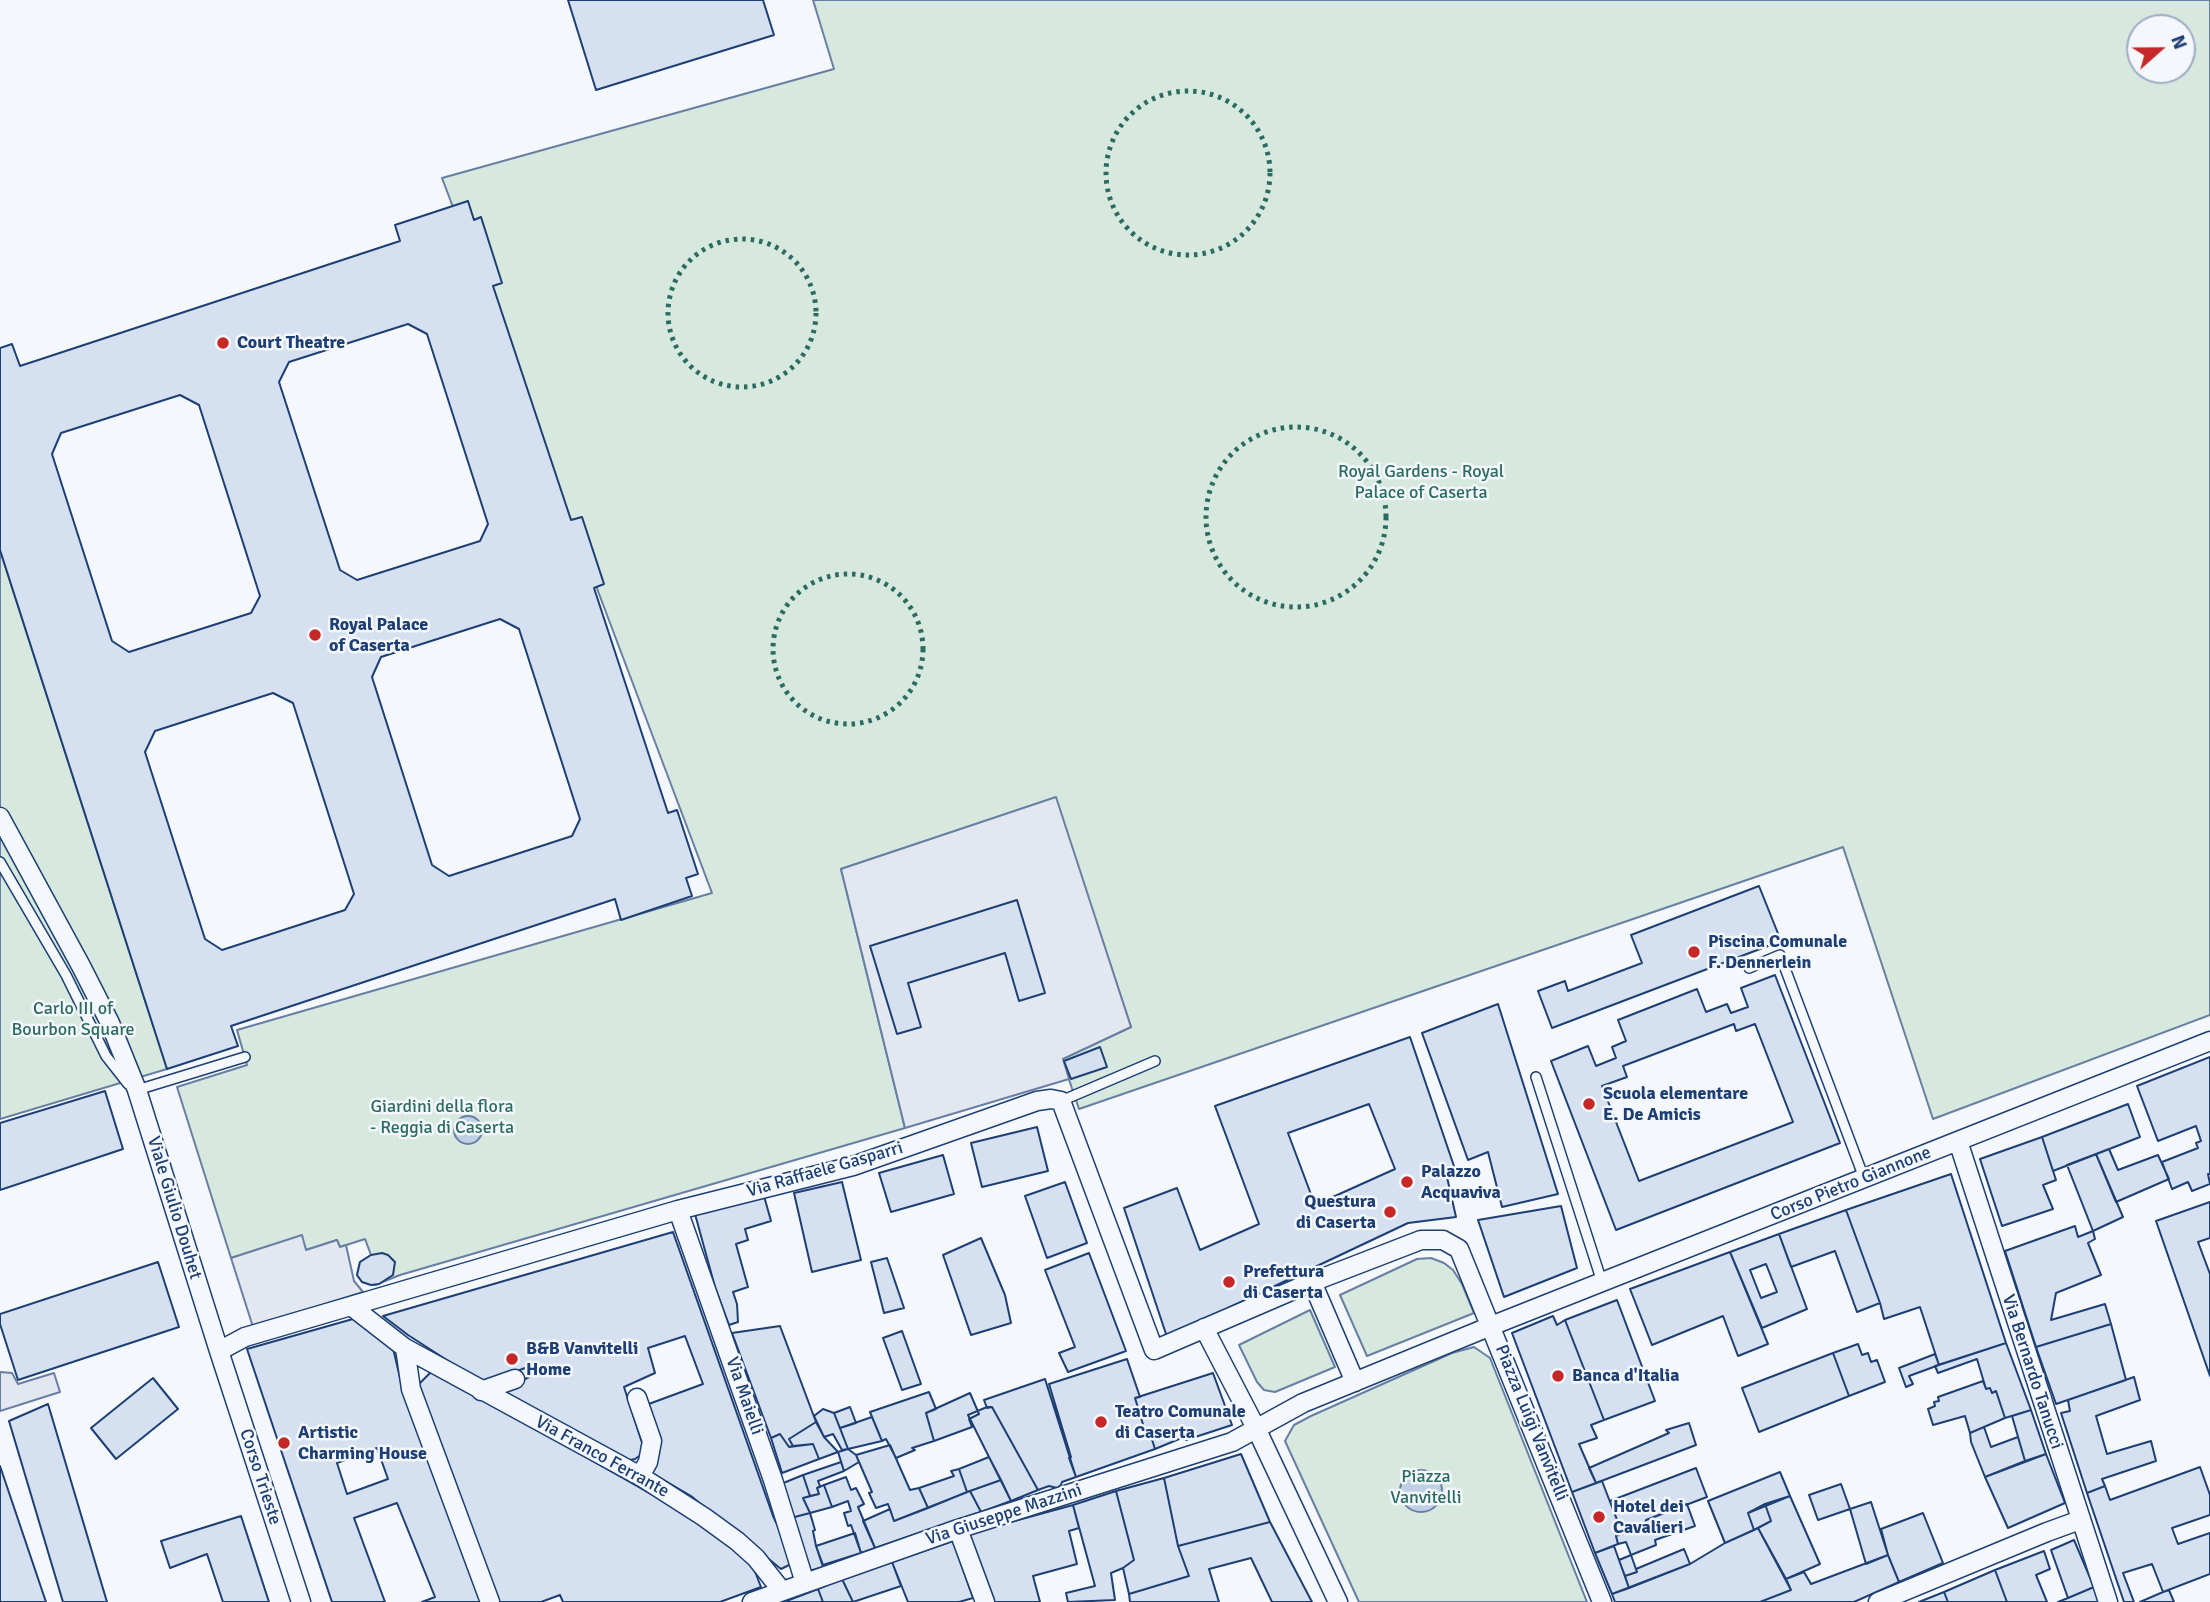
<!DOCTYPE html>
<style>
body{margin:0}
#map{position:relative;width:2210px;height:1602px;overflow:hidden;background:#f4f7fb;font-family:Signika,sans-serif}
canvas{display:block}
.north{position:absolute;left:2126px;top:14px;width:70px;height:70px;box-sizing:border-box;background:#f4f7fb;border:2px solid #9eadc5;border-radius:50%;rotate:69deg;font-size:19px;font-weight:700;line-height:28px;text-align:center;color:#1d3f73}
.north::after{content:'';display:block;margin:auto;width:24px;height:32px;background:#c62828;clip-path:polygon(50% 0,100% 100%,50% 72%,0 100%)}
</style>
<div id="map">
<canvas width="2210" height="1602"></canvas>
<div class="north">N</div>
</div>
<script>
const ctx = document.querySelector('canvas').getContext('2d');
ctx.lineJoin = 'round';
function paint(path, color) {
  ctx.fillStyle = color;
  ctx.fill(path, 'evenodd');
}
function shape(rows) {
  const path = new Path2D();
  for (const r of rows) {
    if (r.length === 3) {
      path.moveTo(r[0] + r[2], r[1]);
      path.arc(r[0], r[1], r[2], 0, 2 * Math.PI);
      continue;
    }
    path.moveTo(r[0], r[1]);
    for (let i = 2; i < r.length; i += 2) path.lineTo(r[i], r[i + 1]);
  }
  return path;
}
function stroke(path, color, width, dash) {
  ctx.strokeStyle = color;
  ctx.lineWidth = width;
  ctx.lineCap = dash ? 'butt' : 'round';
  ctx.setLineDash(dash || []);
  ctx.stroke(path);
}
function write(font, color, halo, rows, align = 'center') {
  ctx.font = font + ' Signika,sans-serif';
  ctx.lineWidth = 5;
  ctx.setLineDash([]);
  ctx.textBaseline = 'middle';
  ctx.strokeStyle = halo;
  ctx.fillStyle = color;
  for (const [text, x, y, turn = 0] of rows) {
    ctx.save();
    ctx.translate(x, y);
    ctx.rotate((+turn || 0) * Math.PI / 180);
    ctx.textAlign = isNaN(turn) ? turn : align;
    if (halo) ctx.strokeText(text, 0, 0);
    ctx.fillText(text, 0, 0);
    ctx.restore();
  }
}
const green = shape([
 [813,0,2210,0,2210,1015,1933,1119,1843,847,1079,1109,1062,1059,1131,1027,1055,798,841,869,905,1128,400,1275,375,1285,362,1282,357,1275,360,1262,371,1255,365,1239,340,1247,337,1240,306,1250,301,1236,231,1258,177,1087,247,1065,237,1030,712,893,442,178,834,69,813,0],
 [2140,28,2182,28,2182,70,2140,70,2140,28],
 [0,550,167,1069,0,1119,0,550],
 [1431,1258,1444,1263,1453,1270,1462,1284,1474,1313,1367,1356,1340,1295,1417,1259,1431,1258],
 [1310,1310,1335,1367,1275,1392,1264,1390,1257,1382,1239,1345,1310,1310],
 [1474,1347,1490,1358,1587,1602,1359,1602,1285,1441,1294,1425,1311,1416,1452,1353,1474,1347]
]);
paint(green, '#d7e8df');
stroke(green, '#687fa3', 2);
const parking = shape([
 [1056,797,1131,1027,1063,1059,1069,1079,905,1128,841,869,1056,797],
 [302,1235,306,1250,337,1240,340,1247,346,1245,354,1281,363,1292,253,1327,231,1258,302,1235],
 [0,1372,12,1373,18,1384,54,1373,60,1392,0,1411,0,1372]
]);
paint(parking, '#e3e8f0');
stroke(parking, '#687fa3', 2);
const water = shape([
 [468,1130,14],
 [1421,1491,21]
]);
paint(water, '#bed0e5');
stroke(water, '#687fa3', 2);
const building = shape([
 [568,0,763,0,774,35,596,90,568,0],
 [468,201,474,220,481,217,502,283,493,286,571,520,582,517,604,584,594,588,668,813,677,810,698,874,686,878,692,896,621,920,615,899,231,1026,238,1046,167,1069,0,550,0,348,12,344,20,366,400,241,395,225,468,201],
 [408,324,427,334,488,524,480,541,357,580,340,570,279,382,289,362,408,324],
 [180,395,199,405,260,596,251,613,129,652,112,641,52,454,61,433,180,395],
 [500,619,519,629,580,819,572,836,449,876,432,865,372,677,381,657,500,619],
 [273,693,293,703,354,894,345,910,222,950,205,939,145,752,155,731,273,693],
 [1759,886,1781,941,1552,1028,1538,991,1565,981,1568,991,1642,963,1631,935,1759,886],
 [1017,900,1045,993,1019,1001,1005,953,908,983,921,1027,897,1034,870,946,1017,900],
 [1775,975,1840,1143,1616,1230,1551,1061,1588,1046,1596,1066,1616,1058,1612,1047,1626,1041,1618,1020,1697,989,1706,1012,1727,1004,1731,1013,1748,1007,1741,988,1775,975],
 [1734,1024,1736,1031,1755,1024,1793,1122,1639,1181,1602,1086,1627,1077,1623,1066,1734,1024],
 [1498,1004,1558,1194,1502,1207,1488,1152,1468,1160,1422,1033,1498,1004],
 [1410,1037,1457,1175,1447,1177,1456,1217,1408,1223,1167,1337,1124,1208,1177,1188,1200,1250,1259,1224,1215,1106,1410,1037],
 [1369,1104,1395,1169,1315,1205,1288,1133,1369,1104],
 [1100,1047,1107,1067,1071,1079,1064,1061,1100,1047],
 [2210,1057,2210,1174,2208,1174,2210,1184,2192,1191,2188,1182,2172,1189,2162,1162,2198,1148,2196,1143,2201,1141,2196,1126,2158,1141,2137,1086,2210,1057],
 [105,1091,123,1149,0,1190,0,1123,105,1091],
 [2128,1104,2140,1137,2053,1171,2042,1137,2128,1104],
 [1037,1127,1048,1171,982,1187,971,1143,1037,1127],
 [2042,1137,2056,1180,2043,1185,2053,1209,2002,1226,1980,1159,2042,1137],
 [2109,1149,2118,1170,2158,1155,2169,1179,2116,1202,2096,1154,2109,1149],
 [2096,1154,2123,1217,2093,1231,2067,1165,2096,1154],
 [943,1155,954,1194,891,1212,879,1173,943,1155],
 [1951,1174,2006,1343,1939,1365,1920,1307,1884,1319,1880,1303,1846,1210,1951,1174],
 [842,1182,861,1260,812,1272,794,1193,842,1182],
 [1065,1182,1087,1243,1047,1258,1025,1196,1065,1182],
 [764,1196,771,1221,745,1229,748,1240,736,1244,748,1287,733,1292,737,1304,738,1322,729,1325,715,1287,695,1214,764,1196],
 [2210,1202,2210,1238,2198,1242,2210,1274,2210,1376,2156,1221,2210,1202],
 [1561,1206,1577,1268,1504,1297,1478,1220,1561,1206],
 [1846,1210,1880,1303,1857,1312,1835,1251,1791,1267,1779,1234,1846,1210],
 [2075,1226,2078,1237,2093,1231,2095,1239,2088,1243,2101,1275,2056,1293,2051,1320,2105,1304,2111,1324,2036,1347,2005,1251,2075,1226],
 [673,1232,773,1516,795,1562,781,1569,691,1496,650,1472,646,1405,703,1384,685,1336,648,1348,655,1373,624,1387,645,1452,635,1459,621,1462,500,1392,529,1377,525,1368,484,1384,408,1335,383,1316,673,1232],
 [1779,1234,1807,1309,1762,1328,1730,1252,1779,1234],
 [1766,1264,1777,1292,1761,1298,1750,1270,1766,1264],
 [981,1238,1005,1295,1011,1323,971,1335,943,1255,981,1238],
 [1730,1252,1768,1344,1738,1356,1723,1316,1652,1345,1630,1289,1730,1252],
 [382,1253,388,1255,395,1262,393,1275,379,1284,371,1285,362,1282,357,1275,360,1262,371,1255,382,1253],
 [1089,1253,1126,1351,1068,1372,1059,1353,1075,1347,1045,1270,1089,1253],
 [887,1258,904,1308,884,1313,871,1262,887,1258],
 [158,1262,179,1327,18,1380,0,1324,0,1314,158,1262],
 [1617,1300,1655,1401,1604,1420,1565,1320,1617,1300],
 [1553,1316,1557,1325,1565,1320,1604,1420,1591,1425,1597,1438,1579,1444,1596,1483,1572,1492,1512,1333,1553,1316],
 [360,1317,393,1348,404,1395,483,1602,422,1602,435,1597,397,1503,354,1518,385,1602,332,1602,247,1349,360,1317],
 [377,1448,388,1479,347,1494,337,1463,377,1448],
 [2111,1324,2126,1380,2056,1404,2036,1347,2111,1324],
 [780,1326,816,1422,789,1439,793,1446,789,1447,780,1434,771,1438,732,1333,780,1326],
 [902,1331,921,1384,902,1390,883,1338,902,1331],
 [2006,1343,2031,1410,2005,1418,1996,1391,1992,1393,1990,1388,1986,1389,1977,1359,1938,1373,1935,1366,2006,1343],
 [1858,1344,1862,1355,1868,1353,1871,1362,1877,1360,1885,1382,1849,1396,1833,1353,1858,1344],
 [1833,1353,1849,1396,1759,1432,1742,1388,1833,1353],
 [1935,1354,1939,1365,1909,1376,1913,1384,1906,1387,1899,1368,1935,1354],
 [1127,1359,1140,1397,1135,1398,1145,1431,1149,1430,1155,1449,1076,1477,1069,1458,1071,1457,1049,1384,1127,1359],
 [433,1370,672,1506,721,1538,752,1564,761,1587,720,1602,563,1602,560,1595,541,1602,499,1602,417,1386,433,1370],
 [1213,1373,1232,1425,1186,1440,1184,1437,1155,1449,1149,1430,1145,1431,1135,1398,1213,1373],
 [2134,1377,2140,1400,2096,1416,2107,1454,2151,1441,2156,1461,2102,1479,2105,1486,2087,1493,2061,1413,2070,1411,2068,1400,2134,1377],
 [153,1378,178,1409,116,1459,91,1428,153,1378],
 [1045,1379,1076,1477,1062,1482,1061,1485,1057,1488,1049,1486,1038,1490,992,1407,987,1408,984,1400,1045,1379],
 [1983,1381,1986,1389,1990,1388,1992,1393,1996,1391,2005,1418,1970,1433,1965,1416,1933,1425,1928,1409,1935,1406,1934,1402,1939,1401,1938,1397,1983,1381],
 [929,1392,936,1409,926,1413,934,1441,912,1448,915,1450,896,1458,886,1439,882,1441,870,1412,929,1392],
 [970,1393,979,1414,969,1419,972,1427,934,1441,926,1413,970,1393],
 [48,1404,107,1602,63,1602,9,1421,48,1404],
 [850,1407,856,1423,840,1428,834,1413,850,1407],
 [987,1407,992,1407,1038,1490,1011,1501,968,1415,987,1407],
 [823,1409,834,1413,848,1449,842,1450,833,1434,824,1437,814,1416,823,1409],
 [2031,1410,2046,1454,2025,1461,2012,1416,2031,1410],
 [872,1417,882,1441,848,1449,840,1428,872,1417],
 [816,1422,824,1437,838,1452,819,1459,813,1444,793,1446,789,1439,816,1422],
 [1689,1423,1696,1445,1596,1483,1589,1468,1669,1433,1666,1430,1689,1423],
 [1984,1427,1991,1447,2018,1437,2025,1461,1985,1477,1971,1442,1970,1433,1984,1427],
 [780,1434,789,1447,813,1444,819,1459,782,1473,771,1438,780,1434],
 [890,1445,910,1490,919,1488,928,1508,894,1521,888,1504,876,1508,869,1493,872,1492,856,1455,890,1445],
 [848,1449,856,1455,859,1462,844,1471,838,1452,848,1449],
 [1241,1454,1270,1522,1178,1546,1164,1478,1241,1454],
 [2046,1454,2065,1503,2008,1528,1985,1477,2046,1454],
 [989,1457,1001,1480,967,1492,959,1469,989,1457],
 [841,1462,844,1471,818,1481,820,1486,817,1488,819,1494,810,1496,803,1475,841,1462],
 [0,1466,46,1602,0,1602,0,1466],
 [2200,1467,2210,1495,2210,1515,2172,1528,2178,1544,2210,1533,2210,1574,2163,1592,2152,1564,2123,1573,2134,1602,2124,1602,2087,1493,2105,1486,2110,1500,2200,1467],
 [1696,1468,1707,1497,1646,1520,1645,1524,1622,1533,1610,1501,1696,1468],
 [959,1469,967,1492,928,1508,919,1488,954,1476,951,1471,959,1469],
 [1780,1472,1790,1496,1748,1513,1754,1530,1725,1543,1708,1501,1780,1472],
 [803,1475,810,1496,803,1498,810,1513,787,1519,781,1484,803,1475],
 [846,1477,851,1490,856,1488,864,1504,858,1507,875,1548,861,1553,851,1525,848,1526,844,1513,851,1511,848,1501,832,1507,824,1485,846,1477],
 [1164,1478,1178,1546,1189,1576,1129,1594,1123,1568,1134,1560,1116,1491,1164,1478],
 [1001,1480,1011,1501,981,1512,970,1491,1001,1480],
 [1602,1481,1622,1533,1616,1536,1618,1544,1595,1553,1572,1492,1602,1481],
 [1841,1484,1850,1509,1818,1520,1809,1495,1841,1484],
 [824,1485,832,1507,810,1513,803,1498,819,1494,817,1488,824,1485],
 [970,1491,981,1512,875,1548,863,1521,890,1509,894,1521,970,1491],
 [1116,1491,1134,1560,1123,1568,1111,1573,1115,1600,1068,1602,1066,1593,1095,1586,1073,1505,1116,1491],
 [1790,1496,1820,1564,1786,1579,1758,1528,1771,1521,1765,1504,1790,1496],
 [1871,1502,1888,1555,1866,1564,1850,1509,1871,1502],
 [1687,1504,1695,1526,1655,1540,1656,1545,1631,1555,1626,1542,1618,1544,1616,1536,1645,1524,1646,1520,1687,1504],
 [1765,1504,1771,1521,1754,1530,1748,1513,1765,1504],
 [1073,1505,1079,1528,1069,1531,1077,1564,1033,1576,1040,1602,990,1602,967,1534,1073,1505],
 [810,1513,815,1530,813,1531,816,1546,823,1567,806,1572,787,1519,810,1513],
 [1923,1513,1943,1563,1899,1582,1888,1555,1881,1529,1923,1513],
 [241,1516,269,1602,223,1602,207,1554,170,1568,161,1541,241,1516],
 [1270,1522,1312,1602,1272,1602,1251,1558,1209,1569,1219,1602,1130,1602,1129,1594,1189,1576,1178,1546,1270,1522],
 [1758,1528,1791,1590,1760,1602,1615,1602,1612,1594,1690,1564,1725,1543,1758,1528],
 [855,1533,861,1553,823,1565,816,1546,855,1533],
 [2074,1540,2094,1587,2068,1598,2051,1550,2074,1540],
 [953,1541,973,1598,959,1602,908,1602,892,1562,953,1541],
 [1614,1546,1629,1588,1612,1594,1595,1553,1614,1546],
 [1684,1549,1690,1564,1629,1588,1625,1576,1637,1572,1636,1569,1684,1549],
 [2044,1551,2050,1569,2036,1575,2047,1602,2007,1602,1995,1570,2044,1551],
 [1631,1555,1637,1572,1625,1576,1619,1560,1631,1555],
 [1888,1555,1899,1582,1854,1602,1760,1602,1791,1590,1786,1579,1804,1572,1811,1584,1888,1555],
 [892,1562,901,1586,853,1602,842,1579,892,1562],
 [1995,1570,2007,1602,1948,1602,1944,1592,1995,1570],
 [842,1579,853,1602,823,1602,818,1589,842,1579],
 [2094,1587,2100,1602,2058,1602,2068,1598,2094,1587],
 [818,1589,823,1602,784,1602,818,1589],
 [2169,1590,2174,1602,2140,1602,2163,1592,2169,1590],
 [1944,1592,1948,1602,1919,1602,1944,1592]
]);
paint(building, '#d5e0f0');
stroke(building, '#1d3f73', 2);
const lane = shape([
 [0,862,66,975,106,1056,128,1084],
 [1749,968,1780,955,1864,1178],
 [1536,1077,1602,1282],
 [137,1090,245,1057],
 [1061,1101,1155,1061]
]);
const street = shape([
 [0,817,81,966,110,1023,137,1090,219,1351,301,1602],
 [1958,1141,2108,1602],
 [678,1210,773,1480,805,1583],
 [1312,1282,1355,1382],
 [351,1306,405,1348,640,1476,704,1517,737,1541,756,1558,782,1591],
 [1204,1328,1256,1428,1338,1602],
 [405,1348,411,1389,490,1602],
 [219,1351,245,1337,678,1210,853,1166,1037,1101,1051,1099,1061,1101,1154,1350,1312,1282,1421,1240,1443,1240,1459,1249,1602,1602],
 [481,1391,515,1379],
 [637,1398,652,1441,648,1462,640,1476],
 [958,1529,985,1602],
 [752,1602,958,1529,1232,1442,1303,1403,1491,1326,2210,1041],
 [1878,1602,2047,1532,2080,1520]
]);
stroke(lane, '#1d3f73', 12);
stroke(street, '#1d3f73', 21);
stroke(lane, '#f4f7fb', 9);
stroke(street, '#f4f7fb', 18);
stroke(shape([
 [1188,173,82],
 [742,313,74],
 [1296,517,90],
 [848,649,75]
]), '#2c6c60', 5, [3.5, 5]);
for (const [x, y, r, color] of [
 [223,343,7,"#c62828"],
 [315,635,7,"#c62828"],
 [1694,952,7,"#c62828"],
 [1589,1104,7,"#c62828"],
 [1407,1182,7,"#c62828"],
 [1390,1212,7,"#c62828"],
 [1229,1282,7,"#c62828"],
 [512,1359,7,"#c62828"],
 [1558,1376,7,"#c62828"],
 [1101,1422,7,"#c62828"],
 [284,1443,7,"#c62828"],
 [1599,1517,7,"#c62828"]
]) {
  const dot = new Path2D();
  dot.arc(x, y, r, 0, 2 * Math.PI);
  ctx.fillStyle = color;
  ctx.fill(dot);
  stroke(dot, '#f4f7fb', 2.5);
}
write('bold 18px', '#1d3f73', '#f4f7fb', [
 ["Court Theatre",237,343],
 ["Royal Palace",329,625],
 ["of Caserta",329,646],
 ["Piscina Comunale",1708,942],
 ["F. Dennerlein",1708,963],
 ["Scuola elementare",1603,1094],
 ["E. De Amicis",1603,1115],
 ["Palazzo",1421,1172],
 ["Acquaviva",1421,1193],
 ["Questura",1376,1202,"right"],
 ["di Caserta",1376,1223,"right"],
 ["Prefettura",1243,1272],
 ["di Caserta",1243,1293],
 ["B&B Vanvitelli",526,1349],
 ["Home",526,1370],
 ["Banca d'Italia",1572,1376],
 ["Teatro Comunale",1115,1412],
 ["di Caserta",1115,1433],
 ["Artistic",298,1433],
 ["Charming House",298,1454],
 ["Hotel dei",1613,1507],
 ["Cavalieri",1613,1528]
], 'left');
write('18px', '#2c6c60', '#f4f7fb', [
 ["Royal Gardens - Royal",1421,472],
 ["Palace of Caserta",1421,493],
 ["Carlo III of",73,1009],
 ["Bourbon Square",73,1030],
 ["Giardini della flora",442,1107],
 ["- Reggia di Caserta",442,1128],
 ["Piazza",1426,1477],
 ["Vanvitelli",1426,1498]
]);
write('18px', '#1d3f73', '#f4f7fb', [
 ["Via Raffaele Gasparri",825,1170,-16],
 ["Corso Pietro Giannone",1851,1184,-22],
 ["Viale Giulio Douhet",174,1208,73],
 ["Via Bernardo Tanucci",2032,1372,72],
 ["Via Maielli",744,1396,71],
 ["Piazza Luigi Vanvitelli",1531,1423,68],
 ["Via Franco Ferrante",602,1457,29],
 ["Corso Trieste",260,1477,72],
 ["Via Giuseppe Mazzini",1004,1515,-18]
]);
</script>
